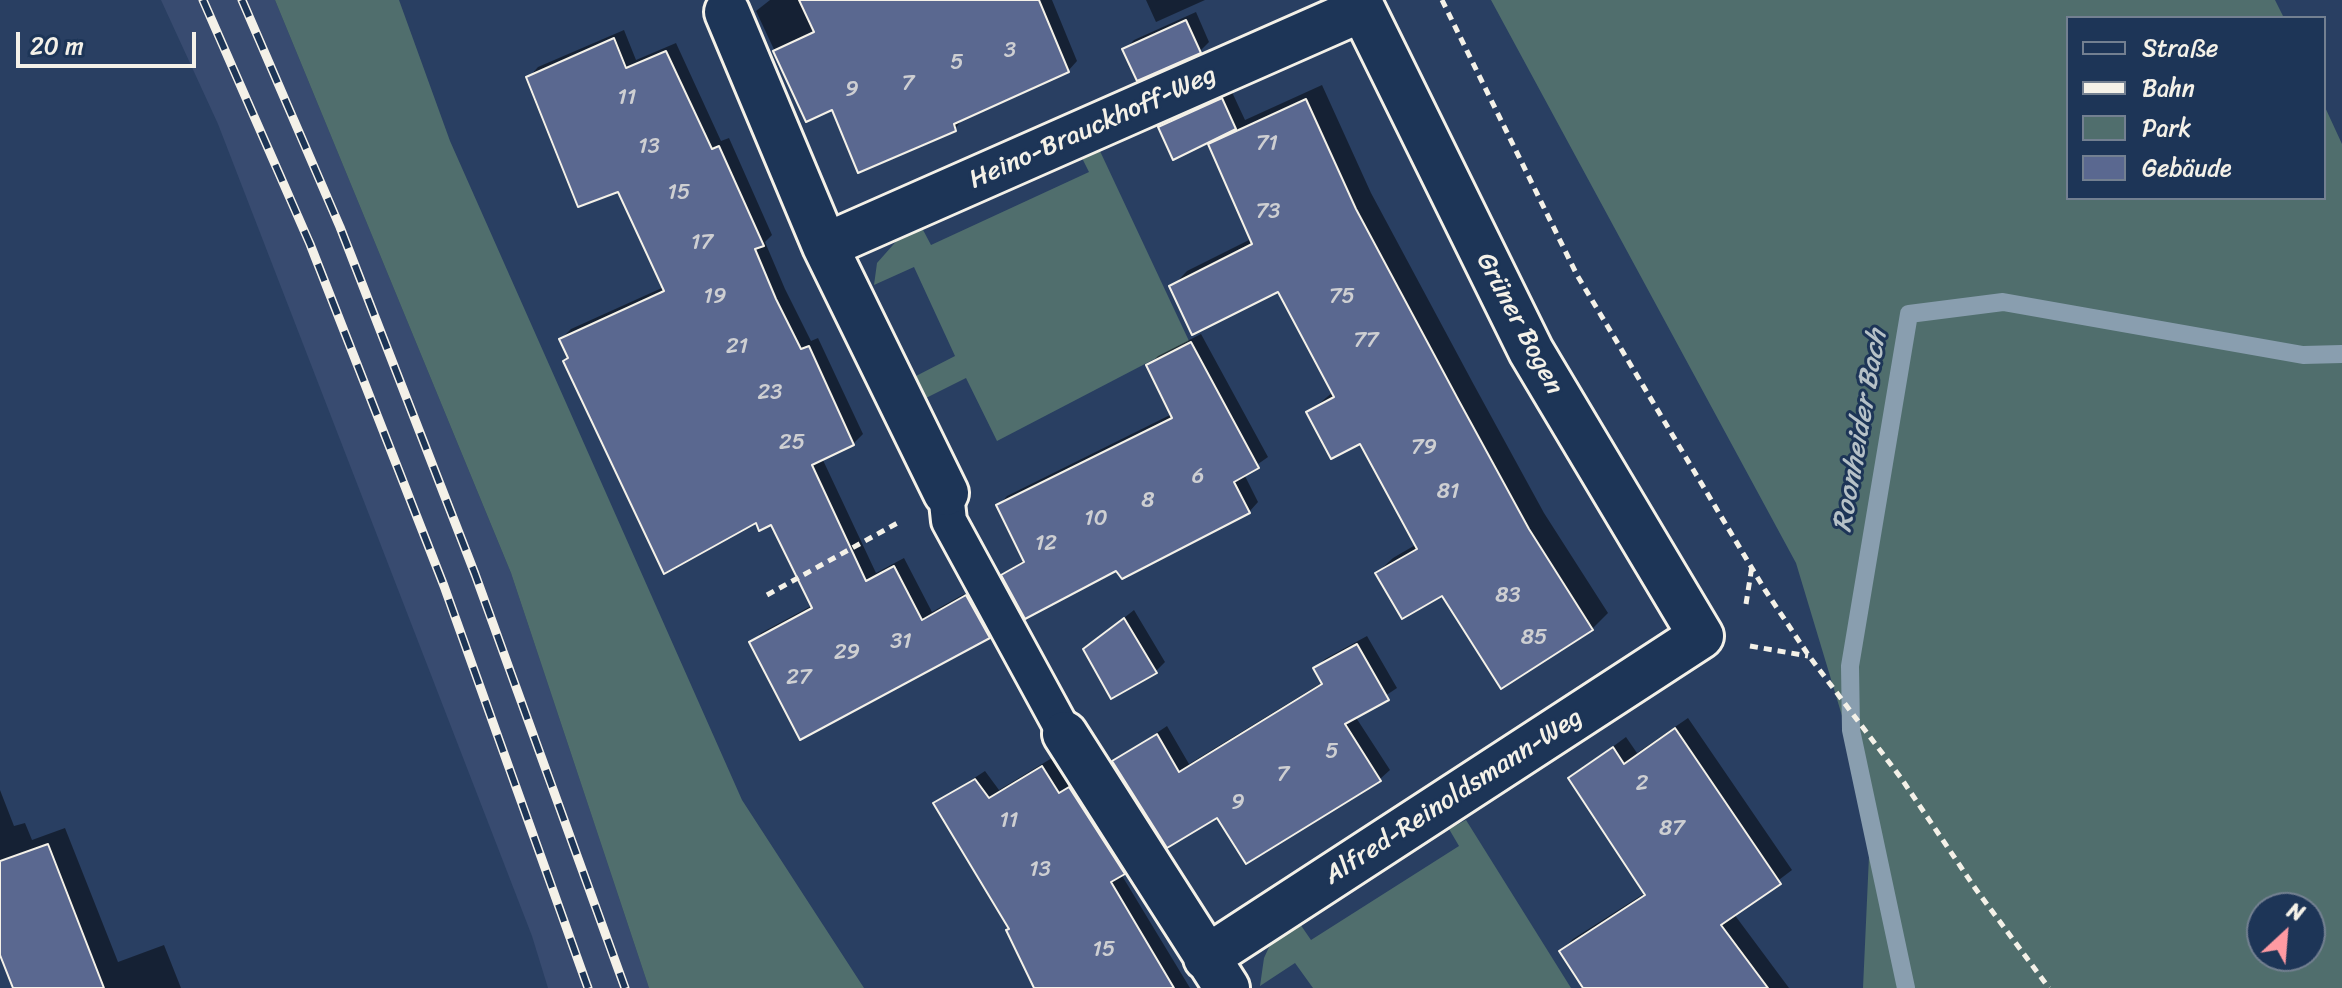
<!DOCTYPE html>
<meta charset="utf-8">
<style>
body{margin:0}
#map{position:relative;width:2342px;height:988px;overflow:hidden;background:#293f62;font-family:Sriracha,sans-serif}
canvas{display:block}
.legend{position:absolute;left:2066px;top:16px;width:260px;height:184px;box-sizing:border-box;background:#1d3557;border:2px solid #738091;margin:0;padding:10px 14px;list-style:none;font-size:24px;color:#f4f1e8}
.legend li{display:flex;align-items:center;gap:16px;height:40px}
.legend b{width:40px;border:2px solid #738091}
.north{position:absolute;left:2246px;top:892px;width:80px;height:80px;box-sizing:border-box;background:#1d3557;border:2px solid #738091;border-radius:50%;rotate:26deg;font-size:22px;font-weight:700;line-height:32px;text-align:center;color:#f4f1e8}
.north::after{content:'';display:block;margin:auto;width:28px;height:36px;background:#ff9aa2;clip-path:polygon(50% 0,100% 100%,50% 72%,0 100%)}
.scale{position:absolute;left:16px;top:32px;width:180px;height:36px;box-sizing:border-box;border:4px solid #f4f1e8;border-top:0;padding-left:10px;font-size:24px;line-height:28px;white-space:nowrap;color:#f4f1e8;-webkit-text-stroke:6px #1d3557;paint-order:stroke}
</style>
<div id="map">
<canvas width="2342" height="988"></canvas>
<ul class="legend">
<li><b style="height:10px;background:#1d3557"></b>Straße</li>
<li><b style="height:10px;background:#f4f1e8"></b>Bahn</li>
<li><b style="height:22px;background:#506e6d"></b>Park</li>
<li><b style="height:22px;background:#5a6890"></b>Gebäude</li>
</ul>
<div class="north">N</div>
<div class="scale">20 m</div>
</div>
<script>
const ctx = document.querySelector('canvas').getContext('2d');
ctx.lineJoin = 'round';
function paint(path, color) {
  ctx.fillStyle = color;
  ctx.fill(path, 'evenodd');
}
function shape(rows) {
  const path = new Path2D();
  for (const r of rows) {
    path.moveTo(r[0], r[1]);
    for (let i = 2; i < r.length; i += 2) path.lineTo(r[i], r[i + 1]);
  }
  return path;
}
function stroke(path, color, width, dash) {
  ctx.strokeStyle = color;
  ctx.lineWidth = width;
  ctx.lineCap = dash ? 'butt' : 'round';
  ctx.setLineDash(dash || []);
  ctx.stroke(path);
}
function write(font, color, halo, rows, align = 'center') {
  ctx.font = font + ' Sriracha,sans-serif';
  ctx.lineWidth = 6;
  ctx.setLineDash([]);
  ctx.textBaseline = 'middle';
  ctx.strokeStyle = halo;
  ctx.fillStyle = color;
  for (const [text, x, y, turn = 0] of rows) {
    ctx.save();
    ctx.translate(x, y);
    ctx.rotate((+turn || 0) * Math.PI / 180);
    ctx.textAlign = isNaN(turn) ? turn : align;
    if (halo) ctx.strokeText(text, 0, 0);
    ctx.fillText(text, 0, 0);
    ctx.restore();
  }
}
paint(shape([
 [161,0,275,0,511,573,649,988,548,988,532,936,218,124]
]), '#384b70');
paint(shape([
 [275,0,399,0,450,141,742,800,864,988,649,988,511,573],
 [1491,0,2275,0,2284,18,2068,18,2068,198,2324,198,2324,105,2342,144,2342,988,1863,988,1871,812,1796,563],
 [2262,908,2310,908,2310,956,2262,956],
 [1099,149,1189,341,997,441,966,378,926,398,916,376,955,356,914,267,874,285,877,263,900,237,922,228,931,245,1089,172,1082,158],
 [1466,820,1571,988,1313,988,1295,963,1260,986,1264,958,1270,945,1300,924,1311,940,1459,846,1449,829]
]), '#506e6d');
paint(shape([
 [770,0,1052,0,1077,61,1068,71,964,117,955,129,833,108,807,120,756,11],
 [1146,0,1205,0,1156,22],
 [1196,12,1209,42,1200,51,1125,49,1134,40],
 [624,30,636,60,676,43,721,141,729,138,772,235,765,242,785,289,811,341,818,338,863,434,853,444,822,458,876,573,904,558,932,612,964,594,989,636,801,737,752,643,761,633,813,605,772,523,570,357,561,339,571,329,664,287,620,189,529,77,538,67],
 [1322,85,1371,193,1474,385,1544,513,1608,613,1592,629,1442,594,1377,573,1393,558,1417,544,1361,441,1309,412,1333,392,1279,290,1172,287,1187,271,1251,239,1210,145,1218,136,1160,127,1169,117,1231,90,1245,120],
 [1201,334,1268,457,1244,474,1258,502,1249,512,1117,568,1004,575,1025,559,998,506,1007,496,1172,414,1148,366,1158,356],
 [976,587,998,627,991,635,967,592],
 [1134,610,1165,662,1155,672,1085,649],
 [1367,636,1397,688,1355,716,1390,770,1380,779,1247,862,1218,816,1115,761,1167,726,1189,764,1323,682,1315,668,1325,659],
 [1688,718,1792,870,1734,914,1789,988,1585,988,1561,951,1573,939,1645,893,1570,778,1626,737,1637,753],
 [1052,758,1069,785,1079,779,1133,863,1121,874,1190,988,1037,988,1011,928,936,803,985,771,999,790],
 [0,790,14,826,25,823,32,840,65,828,118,962,164,945,181,988,15,988,0,950]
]), '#0007');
stroke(shape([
 [1906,988,1851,730,1850,666,1909,314,2003,302,2303,355,2342,354]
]), '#899eaf', 18);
const building = shape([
 [799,0,1039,0,1069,72,954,124,956,131,858,173,832,110,806,122,773,51,814,32,799,0],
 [1186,20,1201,53,1137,81,1122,49,1186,20],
 [614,38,626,68,666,51,712,149,719,146,764,246,755,249,776,299,801,349,809,346,854,445,812,465,866,581,894,566,922,620,966,595,990,638,800,740,749,642,812,608,771,525,759,531,756,523,664,574,563,361,568,358,559,339,664,291,618,192,578,207,526,77,614,38],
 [1222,98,1236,129,1173,160,1158,127,1222,98],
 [1306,99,1356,209,1459,401,1529,529,1593,630,1501,689,1442,596,1402,619,1375,573,1417,549,1360,444,1331,459,1306,412,1334,397,1278,292,1192,335,1169,286,1252,244,1208,144,1306,99],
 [1191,342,1259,468,1234,482,1250,513,1122,579,1116,571,1025,619,1001,575,1024,562,996,505,1172,418,1146,365,1191,342],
 [1124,618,1157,673,1111,699,1083,649,1124,618],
 [1357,644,1389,700,1345,724,1381,781,1246,864,1217,818,1167,848,1112,761,1157,734,1179,772,1322,684,1313,668,1357,644],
 [1675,728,1781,884,1721,925,1768,988,1583,988,1559,951,1645,895,1568,778,1613,747,1624,764,1675,728],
 [1042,766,1059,793,1069,787,1125,874,1111,882,1174,988,1034,988,1006,930,1009,929,933,803,975,779,989,798,1042,766],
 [48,844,104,988,13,988,0,955,0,861,48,844]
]);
paint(building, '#5a6890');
stroke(building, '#f4f1e8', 2);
const service = shape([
 [946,493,949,521,1065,734]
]);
const minor = shape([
 [727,12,825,246,946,493],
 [825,246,1362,9],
 [1065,734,1227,988],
 [1206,958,1701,636,1531,351,1358,0]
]);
stroke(service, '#f4f1e8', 40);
stroke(minor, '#f4f1e8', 50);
stroke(shape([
 [1442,0,1577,275,1765,590,1809,656,1901,778,1975,888,2049,988],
 [767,595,901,521],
 [1746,604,1752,566],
 [1750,646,1808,656]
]), '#f4f1e8', 5, [8, 6]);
stroke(service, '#1d3557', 34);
stroke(minor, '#1d3557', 44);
const rail = shape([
 [203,0,310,244,444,586,588,988],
 [242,0,340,227,475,574,625,988]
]);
stroke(rail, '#f4f1e8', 9);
stroke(rail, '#1d3557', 6, [18]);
write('22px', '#cecfd2', null, [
 ["3",1010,51],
 ["5",957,63],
 ["7",908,84],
 ["9",852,90],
 ["11",627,98],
 ["71",1267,144],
 ["13",649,147],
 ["15",679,193],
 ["73",1268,212],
 ["17",702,243],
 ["19",715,297],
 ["75",1342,297],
 ["77",1366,341],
 ["21",737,347],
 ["23",770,393],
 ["25",792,443],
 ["79",1424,448],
 ["6",1198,477],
 ["81",1448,492],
 ["8",1148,501],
 ["10",1096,519],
 ["12",1046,544],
 ["83",1508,596],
 ["85",1534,638],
 ["31",901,642],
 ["29",847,653],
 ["27",799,678],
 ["5",1332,752],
 ["7",1283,775],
 ["2",1642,784],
 ["9",1238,803],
 ["11",1009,821],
 ["87",1672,829],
 ["13",1040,870],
 ["15",1104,950]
]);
write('26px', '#f4f1e8', '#1d3557', [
 ["Heino-Brauckhoff-Weg",1093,128,-24],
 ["Grüner Bogen",1519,324,62],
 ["Alfred-Reinoldsmann-Weg",1454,797,-33]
]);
write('italic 28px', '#b6c1c7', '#1d3557', [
 ["Roonheider Bach",1861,431,-80]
]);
</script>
